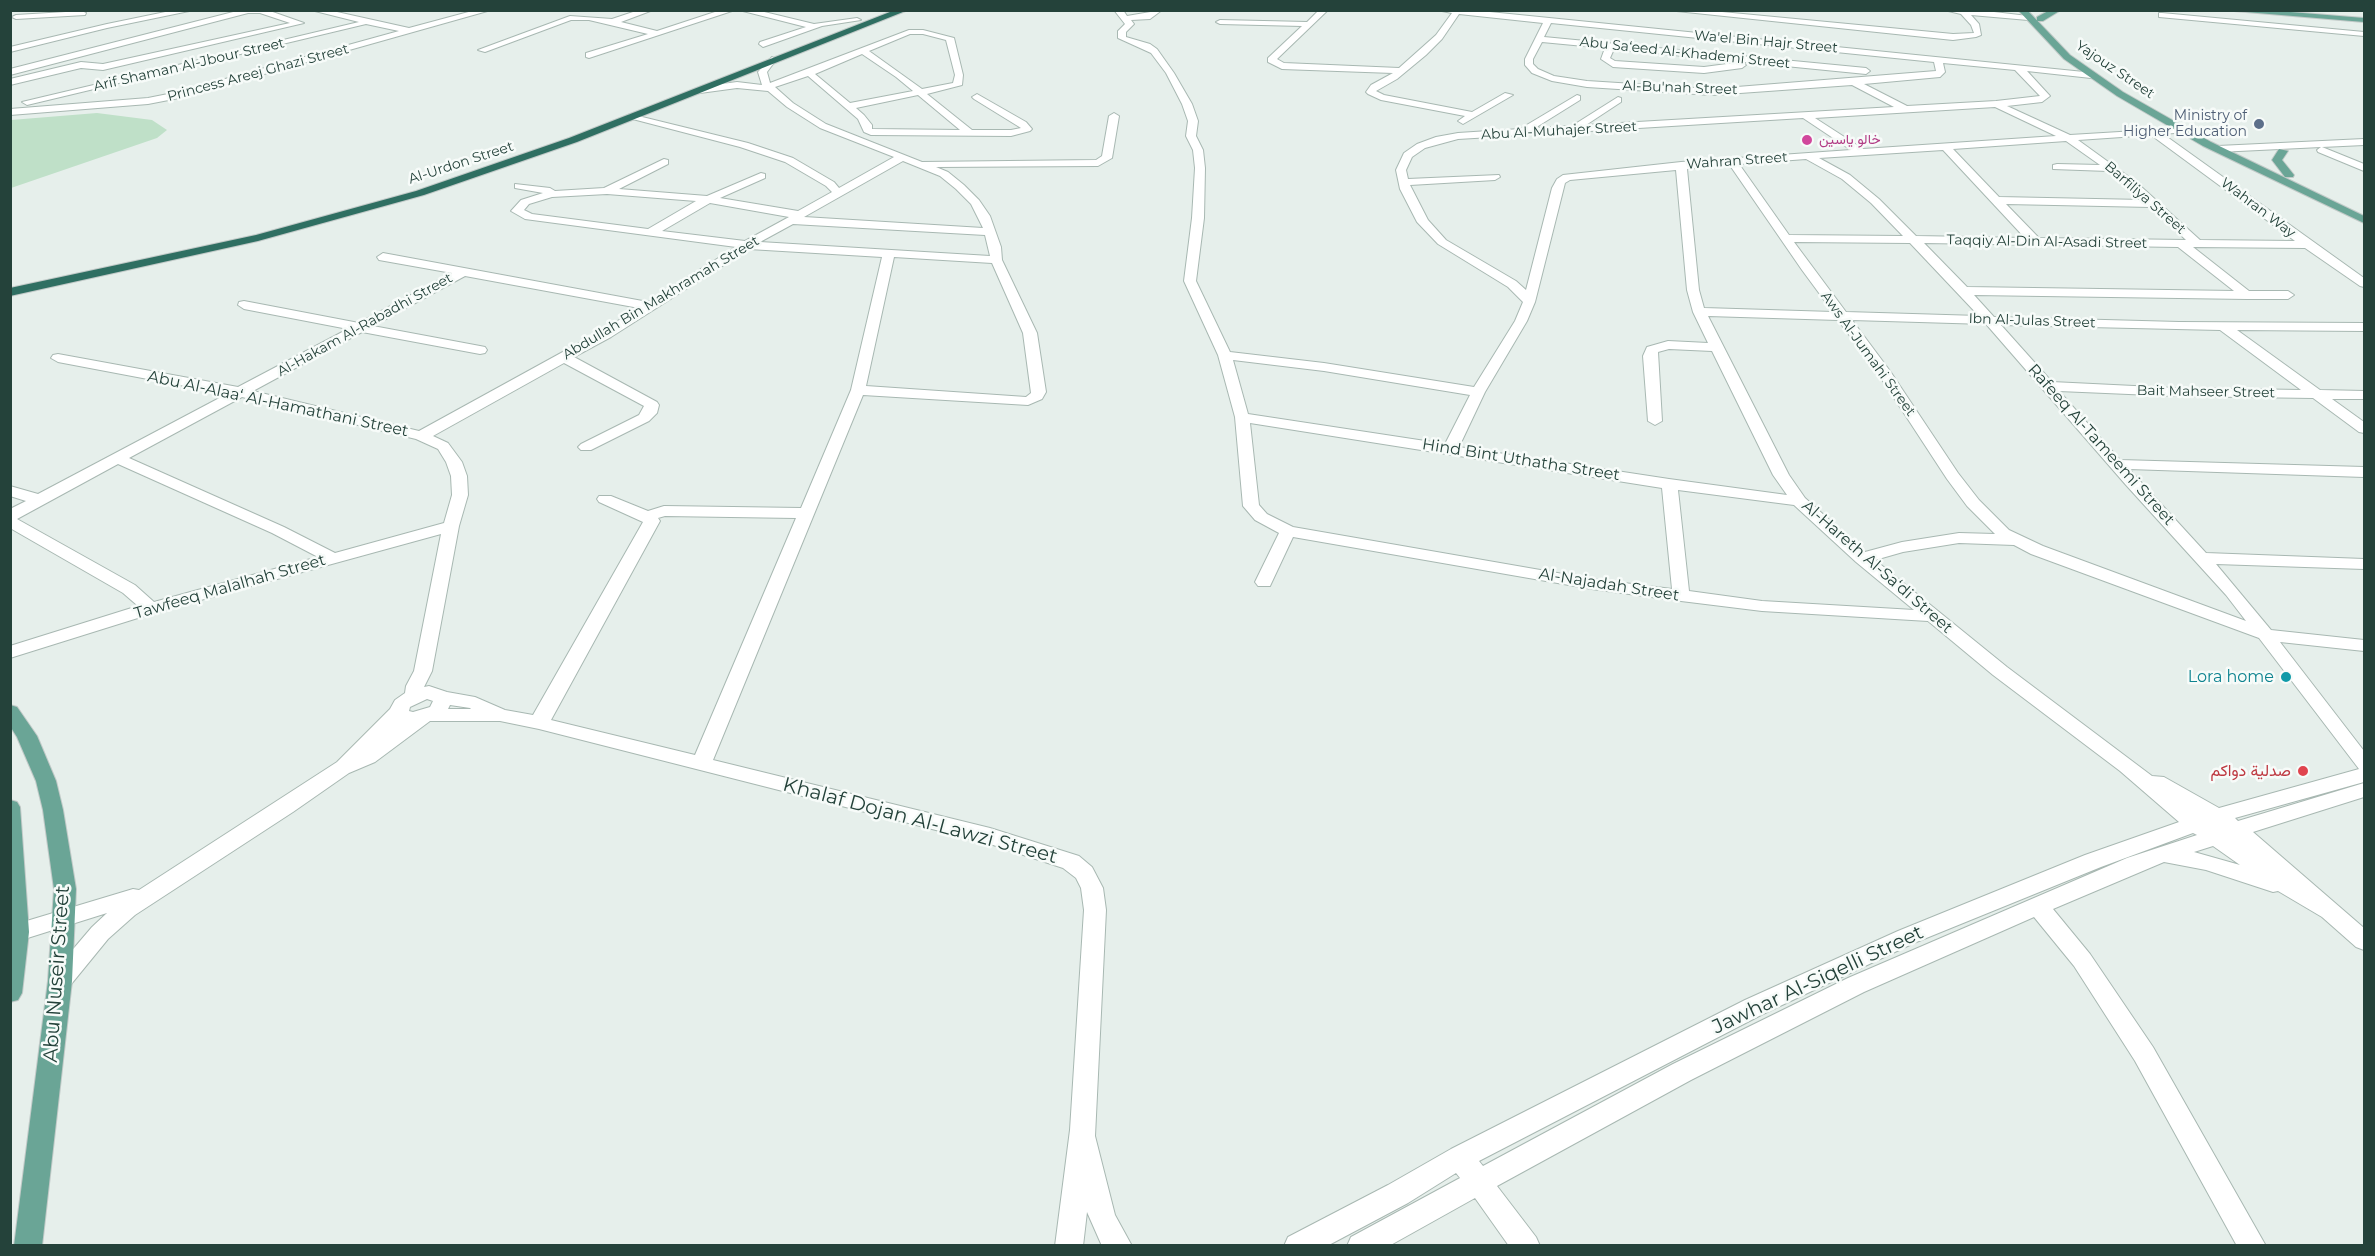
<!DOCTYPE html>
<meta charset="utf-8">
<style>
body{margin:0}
#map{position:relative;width:2375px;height:1256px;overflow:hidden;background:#e6efeb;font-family:Montserrat,sans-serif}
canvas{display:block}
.frame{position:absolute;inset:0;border:12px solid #24423a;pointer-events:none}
</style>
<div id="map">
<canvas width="2375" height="1256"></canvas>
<div class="frame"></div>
</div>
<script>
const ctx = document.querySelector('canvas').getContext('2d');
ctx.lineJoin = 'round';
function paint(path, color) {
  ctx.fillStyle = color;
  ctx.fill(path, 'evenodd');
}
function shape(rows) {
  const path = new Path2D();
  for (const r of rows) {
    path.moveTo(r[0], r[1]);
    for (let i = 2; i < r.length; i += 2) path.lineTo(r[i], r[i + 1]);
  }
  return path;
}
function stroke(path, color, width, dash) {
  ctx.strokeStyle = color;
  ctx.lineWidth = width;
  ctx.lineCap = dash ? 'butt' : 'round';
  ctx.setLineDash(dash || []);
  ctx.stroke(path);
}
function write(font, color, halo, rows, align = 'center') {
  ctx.font = font + ' Montserrat,Vazirmatn,sans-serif';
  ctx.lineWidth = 5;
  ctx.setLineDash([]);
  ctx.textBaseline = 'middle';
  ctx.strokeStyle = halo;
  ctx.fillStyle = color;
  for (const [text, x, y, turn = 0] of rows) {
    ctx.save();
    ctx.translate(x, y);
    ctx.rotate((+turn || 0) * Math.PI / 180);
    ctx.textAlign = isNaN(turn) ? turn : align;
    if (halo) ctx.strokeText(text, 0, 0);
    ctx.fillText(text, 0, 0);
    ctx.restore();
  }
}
paint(shape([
 [97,113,152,120,167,130,157,138,11,188,11,120]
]), '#bfe0c8');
const minor = shape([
 [175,10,194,10,107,28,10,52,10,47,107,24,175,10],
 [241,10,267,10,304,23,103,70,81,68,10,85,10,79,81,62,103,64,290,23,260,13,248,13,10,75,10,69,241,10],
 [311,10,328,10,409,28,476,10,491,10,179,98,148,104,10,115,10,109,148,98,178,92,399,31,366,24,27,105,22,102,359,22,311,10],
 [639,10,653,10,621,22,657,31,721,10,735,10,589,58,586,57,586,53,648,34,589,20,571,20,485,52,478,50,570,16,612,19,639,10],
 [739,10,756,10,814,24,857,18,861,20,822,26,763,47,759,44,760,42,806,27,739,10],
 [1114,10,1123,10,1127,16,1162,10,1150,19,1131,20,1134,24,1126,32,1126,37,1150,44,1157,49,1174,73,1192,104,1198,121,1196,136,1203,150,1205,168,1204,218,1196,281,1230,352,1324,363,1474,387,1515,321,1523,302,1508,287,1438,244,1417,222,1400,189,1396,170,1404,153,1417,144,1436,137,1458,133,1520,129,1577,95,1580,96,1580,100,1535,128,1572,126,1618,97,1621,98,1621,102,1586,125,1894,107,1852,85,1712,95,1587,87,1552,81,1532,73,1525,65,1525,59,1543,23,1459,14,1442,39,1426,55,1397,79,1376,91,1384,95,1472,112,1505,93,1513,95,1463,124,1458,121,1465,116,1381,100,1368,94,1366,92,1371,85,1393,73,1282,69,1268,62,1268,58,1302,26,1220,24,1216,22,1220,20,1307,22,1319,10,1328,10,1277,59,1284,63,1399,68,1436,35,1452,13,1437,10,1470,10,2094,73,2095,75,2091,78,2027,71,2050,96,2042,102,2007,106,2070,135,2186,128,2186,132,2163,134,2364,278,2364,287,2360,286,2305,248,2193,247,2249,291,2288,291,2294,295,2288,299,2247,299,1974,295,1994,317,2179,322,2364,323,2364,331,2237,330,2320,390,2364,391,2364,399,2332,399,2364,422,2364,433,2359,432,2313,398,2175,396,2059,391,2120,460,2364,467,2364,477,2129,469,2206,553,2364,559,2364,569,2216,564,2271,630,2364,640,2364,651,2280,642,2364,751,2364,782,2235,818,2238,821,2364,783,2364,797,2253,832,2364,928,2364,950,2356,947,2322,917,2278,891,2273,892,2206,870,2164,862,2053,909,2090,954,2153,1047,2266,1246,2237,1246,2135,1061,2074,966,2034,917,1864,992,1691,1080,1497,1186,1536,1237,1540,1246,1509,1246,1475,1198,1389,1246,1347,1246,1351,1237,1460,1178,1456,1173,1408,1203,1327,1246,1284,1246,1288,1237,1388,1185,1451,1149,1745,1000,1898,931,2085,855,2179,822,2120,771,1993,675,1928,621,1762,611,1681,601,1592,589,1293,537,1270,586,1258,586,1255,582,1279,533,1255,520,1243,506,1235,417,1218,355,1184,281,1192,218,1195,168,1193,150,1186,136,1188,121,1182,104,1166,73,1151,53,1118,38,1118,31,1125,24,1114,10],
 [1551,23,1934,62,1936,71,1712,89,1587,81,1554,76,1538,69,1533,64,1533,59,1542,42,1605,48,1601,59,1613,67,1704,73,1742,68,1746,65,1742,62,1704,67,1615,61,1610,58,1614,49,1866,74,1870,71,1866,68,1544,37,1551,23],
 [1943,63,2015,70,2040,96,1996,101,1907,106,1864,84,1940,77,1945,72,1943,63],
 [1995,107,2056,136,1863,149,1815,118,1995,107],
 [1803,118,1851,150,1681,162,1563,175,1557,179,1552,188,1526,290,1516,281,1446,240,1428,220,1410,185,1495,180,1500,177,1499,175,1408,179,1406,170,1412,157,1425,148,1458,139,1803,118],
 [2151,135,2295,241,2200,240,2136,182,2078,140,2151,135],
 [2066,141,2100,165,2057,164,2053,165,2053,169,2108,171,2143,200,1999,197,1953,149,2066,141],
 [1943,150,2025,238,1916,236,1879,199,1850,175,1819,158,1943,150],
 [1806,159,1842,179,1871,203,1903,236,1789,235,1739,164,1806,159],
 [1729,164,1802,270,1833,312,1704,308,1699,290,1687,169,1729,164],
 [1676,170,1687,290,1693,312,1708,343,1668,341,1647,347,1643,356,1648,421,1655,425,1662,421,1658,352,1669,349,1712,351,1773,475,1787,495,1669,479,1459,447,1485,392,1527,321,1535,302,1565,183,1570,180,1676,170],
 [2006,204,2151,207,2186,240,2039,238,2006,204],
 [1794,242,1910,243,1979,316,1846,312,1794,242],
 [1924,243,2178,247,2234,291,1967,287,1924,243],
 [1708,316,1838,320,1879,375,1947,479,1967,506,1995,534,1959,533,1902,542,1865,552,1805,498,1789,475,1708,316],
 [1852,320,1986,324,2126,485,2226,595,2246,621,2043,546,2009,530,1979,500,1958,473,1890,371,1852,320],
 [2001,325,2220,330,2301,390,2175,388,2052,382,2001,325],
 [1233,360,1324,371,1470,395,1445,444,1248,414,1233,360],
 [1250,423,1662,488,1672,589,1592,579,1293,527,1267,514,1259,505,1250,423],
 [1678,490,1794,505,1856,562,1914,610,1762,601,1689,591,1678,490],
 [1959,543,2014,545,2031,554,2259,638,2359,769,2219,808,2164,777,2152,776,2007,667,1875,560,1903,552,1959,543],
 [2193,833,2197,835,2127,858,1848,978,1673,1064,1483,1166,1479,1161,1763,1014,1914,943,2101,867,2193,833],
 [2213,846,2240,865,2194,852,2213,846],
 [1667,10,1701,10,1953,34,1974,33,1971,25,1961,14,1944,10,1977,10,2028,16,2032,18,2028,20,1971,15,1979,24,1981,35,1976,37,1953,40,1667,10],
 [82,11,86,13,85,15,16,19,12,17,16,15,82,11],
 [2162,13,2364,32,2364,36,2159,17,2159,13,2162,13],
 [909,30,923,30,954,38,963,75,962,85,927,94,972,130,1011,130,1021,128,974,99,972,97,977,94,1026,122,1032,129,1030,131,1011,136,871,135,864,132,858,119,808,76,775,87,793,103,826,124,922,162,1096,160,1102,156,1109,116,1114,113,1119,116,1112,158,1098,166,936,167,948,172,964,185,979,200,990,216,1001,247,1002,260,1037,333,1046,392,1042,399,1028,405,863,395,713,760,990,828,1079,856,1092,867,1103,888,1106,910,1095,1136,1115,1215,1132,1246,1102,1246,1087,1212,1083,1246,1055,1246,1070,1130,1084,910,1081,888,1076,878,1063,868,987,843,539,729,500,721,430,721,375,762,349,773,293,812,135,915,108,939,68,988,60,990,52,988,48,981,52,974,92,927,107,913,18,941,10,938,10,926,133,889,139,890,337,762,390,709,395,700,405,693,406,686,414,671,441,534,157,612,10,658,10,646,138,606,123,593,10,528,10,509,26,501,10,496,10,486,38,494,227,394,58,362,51,358,53,355,58,354,238,387,348,329,244,309,238,305,239,302,244,301,359,323,452,273,379,260,377,257,383,253,648,302,736,247,525,219,511,211,521,200,543,193,515,188,515,184,550,188,555,191,604,188,664,159,668,160,668,164,619,189,707,196,761,173,765,174,765,178,720,198,798,211,832,192,826,186,785,162,740,147,625,117,630,114,748,143,793,158,834,182,839,188,894,157,820,128,787,107,768,91,737,88,700,93,695,90,700,87,737,82,762,85,758,72,772,57,776,60,767,72,770,83,909,30],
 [910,34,923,34,946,40,955,75,953,83,922,89,869,51,910,34],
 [862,54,896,77,913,91,850,103,815,74,862,54],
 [918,95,960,130,872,129,872,125,864,115,856,108,918,95],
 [903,161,940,176,956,189,971,204,983,228,804,217,903,161],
 [607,194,696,201,648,229,532,214,524,210,529,204,552,197,607,194],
 [710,203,789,217,745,241,662,231,710,203],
 [793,224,985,235,990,256,760,242,793,224],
 [749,249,882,257,851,390,801,508,664,506,648,511,611,496,599,496,597,499,599,502,643,522,533,715,505,710,475,697,447,692,429,686,424,687,432,671,459,526,468,495,467,476,462,462,448,443,433,436,564,363,644,406,639,415,581,444,578,447,581,450,591,450,649,421,657,413,659,405,657,402,574,357,611,337,749,249],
 [894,257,992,263,1023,333,1031,393,1026,397,866,386,894,257],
 [465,276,639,308,601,331,419,431,253,391,362,332,480,354,485,353,487,350,485,347,480,346,373,326,465,276],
 [242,397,416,439,438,449,446,462,451,476,452,495,444,523,335,553,284,527,129,458,242,397],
 [118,464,272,533,318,557,154,602,135,585,17,519,118,464],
 [665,516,796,518,695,755,551,720,660,521,658,518,665,516],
 [427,699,433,701,430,707,413,712,409,711,410,707,427,699],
 [450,705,470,708,471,709,448,709,450,705],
 [2364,139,2364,145,2322,147,2364,164,2364,171,2318,152,2317,150,2321,147,2218,152,2213,149,2218,146,2364,139]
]);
const major = shape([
 [2018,10,2027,10,2070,55,2123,92,2211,142,2364,216,2364,223,2203,146,2117,96,2064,59,2018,10],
 [2050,10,2061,10,2043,21,2037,21,2037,17,2050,10],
 [2222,10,2266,10,2364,18,2364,22,2222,10],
 [2279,149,2288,151,2282,160,2294,175,2293,177,2285,177,2272,160,2279,149],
 [10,705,17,707,37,736,56,781,63,810,76,889,72,981,42,1246,14,1246,48,981,54,889,43,810,36,781,17,737,10,726,10,705],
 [10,800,17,802,20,807,29,932,22,993,18,1000,10,1002,10,800]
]);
const highway = shape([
 [895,10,908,10,577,142,424,195,258,241,10,296,10,288,256,235,416,191,569,138,895,10]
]);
stroke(minor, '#a8b8b2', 2);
stroke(major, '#c2cac8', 2);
stroke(highway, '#c2cac8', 2);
paint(minor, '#fff');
paint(major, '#6aa596');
paint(highway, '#2f6f62');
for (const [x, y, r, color] of [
 [2259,124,6,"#5c6f8a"],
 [1807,140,6,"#d1479c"],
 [2286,677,6,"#0f9aa8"],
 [2303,771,6,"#e0444e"]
]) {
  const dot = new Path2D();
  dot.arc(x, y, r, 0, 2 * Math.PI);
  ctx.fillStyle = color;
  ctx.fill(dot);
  stroke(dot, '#f7fbf9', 2);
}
write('14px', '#24423a', '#f7fbf9', [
 ["Wa'el Bin Hajr Street",1766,42,5],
 ["Abu Sa‘eed Al-Khademi Street",1685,53,6],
 ["Arif Shaman Al-Jbour Street",189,65,-13],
 ["Yajouz Street",2115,70,34],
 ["Princess Areej Ghazi Street",258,73,-15],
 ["Al-Bu'nah Street",1680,88,2],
 ["Abu Al-Muhajer Street",1559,131,-3],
 ["Wahran Street",1737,161,-4],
 ["Al-Urdon Street",461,163,-18],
 ["Barfiliya Street",2145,198,41],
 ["Wahran Way",2258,208,37],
 ["Taqqiy Al-Din Al-Asadi Street",2047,242,1],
 ["Abdullah Bin Makhramah Street",661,298,-31],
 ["Ibn Al-Julas Street",2032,321,2],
 ["Al-Hakam Al-Rabadhi Street",365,325,-29],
 ["Aws Al-Jumahi Street",1868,354,54],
 ["Bait Mahseer Street",2206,392,1]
]);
write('14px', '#4e5e75', '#f7fbf9', [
 ["Ministry of",2247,116],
 ["Higher Education",2247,132]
], 'right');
write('14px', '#b23c85', '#f7fbf9', [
 ["خالو ياسين",1819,140]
], 'left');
write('16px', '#24423a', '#f7fbf9', [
 ["Abu Al-Alaa‘ Al-Hamathani Street",278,404,12],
 ["Rafeeq Al-Tameemi Street",2101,445,48],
 ["Hind Bint Uthatha Street",1521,460,9],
 ["Al-Hareth Al-Sa‘di Street",1877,567,41],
 ["Al-Najadah Street",1609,585,9],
 ["Tawfeeq Malalhah Street",230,587,-16]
]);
write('16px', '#0d838f', '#f7fbf9', [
 ["Lora home",2274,677]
], 'right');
write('16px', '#be3a42', '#f7fbf9', [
 ["صدلية دواكم",2291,771]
], 'right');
write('20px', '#24423a', '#f7fbf9', [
 ["Khalaf Dojan Al-Lawzi Street",920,821,15],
 ["Abu Nuseir Street",57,974,-86],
 ["Jawhar Al-Siqelli Street",1818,980,-25]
]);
</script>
